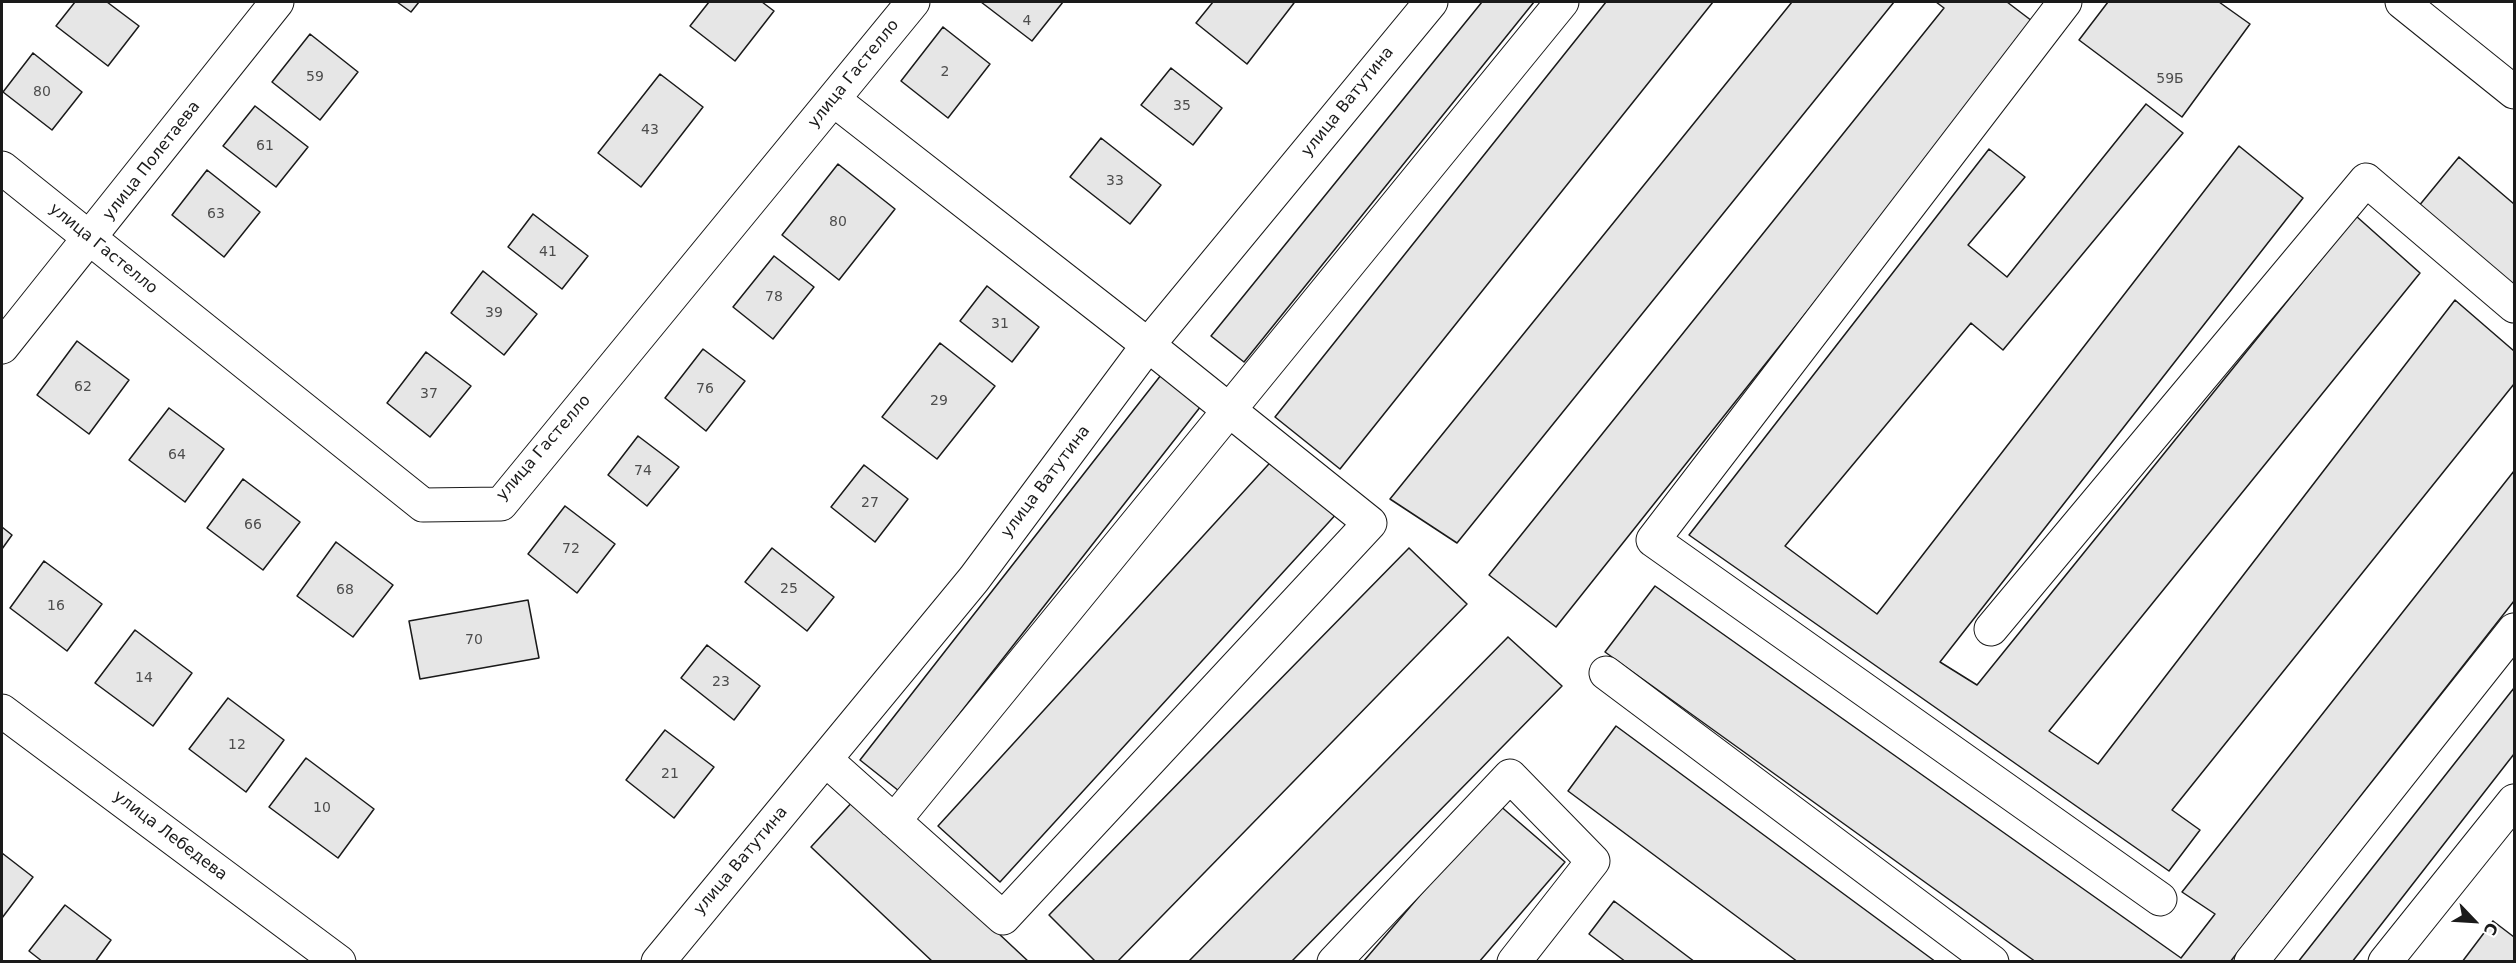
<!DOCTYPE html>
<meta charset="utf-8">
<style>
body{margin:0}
#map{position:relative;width:2516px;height:963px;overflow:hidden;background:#fff;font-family:"DejaVu Sans",sans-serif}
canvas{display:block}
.frame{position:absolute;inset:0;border:3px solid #1a1a1a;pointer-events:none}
.north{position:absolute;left:2444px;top:891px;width:60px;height:60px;-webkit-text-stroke:4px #fff;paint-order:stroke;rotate:115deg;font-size:16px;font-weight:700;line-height:24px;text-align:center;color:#1a1a1a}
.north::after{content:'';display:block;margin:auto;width:21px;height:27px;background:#1a1a1a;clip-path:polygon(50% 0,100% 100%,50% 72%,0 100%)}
</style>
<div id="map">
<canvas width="2516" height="963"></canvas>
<div class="frame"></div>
<div class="north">С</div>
</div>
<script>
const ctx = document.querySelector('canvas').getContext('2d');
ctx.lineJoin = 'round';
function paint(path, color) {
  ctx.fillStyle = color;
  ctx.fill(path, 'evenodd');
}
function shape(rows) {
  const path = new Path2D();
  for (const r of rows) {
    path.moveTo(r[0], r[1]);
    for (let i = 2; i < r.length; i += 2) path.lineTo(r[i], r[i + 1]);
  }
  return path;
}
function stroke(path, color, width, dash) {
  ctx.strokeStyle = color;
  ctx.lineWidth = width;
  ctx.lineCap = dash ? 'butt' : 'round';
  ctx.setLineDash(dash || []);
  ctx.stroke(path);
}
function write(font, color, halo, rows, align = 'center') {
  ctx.font = font + ' "DejaVu Sans",sans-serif';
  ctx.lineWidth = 4.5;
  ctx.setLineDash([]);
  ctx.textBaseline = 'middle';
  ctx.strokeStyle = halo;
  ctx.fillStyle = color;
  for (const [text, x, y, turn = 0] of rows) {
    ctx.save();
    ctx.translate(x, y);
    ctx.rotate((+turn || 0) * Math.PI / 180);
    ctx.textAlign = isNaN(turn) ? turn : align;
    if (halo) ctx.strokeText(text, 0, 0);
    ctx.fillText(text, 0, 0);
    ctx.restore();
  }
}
const building = shape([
 [75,2,107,2,139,26,108,66,56,26,75,2],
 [397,2,419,2,411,12,397,2],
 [709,2,762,2,774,11,735,61,690,26,709,2],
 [981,2,1063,2,1032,41,981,2],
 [1213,2,1292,2,1294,3,1247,64,1196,23,1213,2],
 [1482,2,1534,2,1244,362,1211,336,1482,2],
 [1606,2,1713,2,1340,469,1275,417,1606,2],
 [1792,2,1894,2,1457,543,1390,499,1792,2],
 [1936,2,2007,2,2036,24,1556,627,1489,575,1944,8,1936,2],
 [2108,2,2219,2,2250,24,2182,117,2079,40,2108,2],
 [943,27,990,64,948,118,901,81,943,27],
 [310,34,358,72,320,120,272,82,310,34],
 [33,53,82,92,52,130,3,92,33,53],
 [1171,68,1222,108,1193,145,1141,105,1171,68],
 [660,74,703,107,641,187,598,153,660,74],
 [2146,104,2183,133,2003,350,1971,323,1785,546,1877,614,2239,146,2303,198,1940,662,1977,685,2356,216,2420,273,2049,731,2098,764,2455,300,2514,351,2514,384,2172,810,2200,830,2169,871,1689,535,1989,149,2025,177,1968,245,2007,277,2146,104],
 [255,106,308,147,276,187,223,146,255,106],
 [1101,138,1161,185,1130,224,1070,177,1101,138],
 [2459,157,2514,204,2514,287,2418,207,2459,157],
 [838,164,895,209,839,280,782,235,838,164],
 [207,170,260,212,224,257,172,215,207,170],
 [533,214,588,256,562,289,508,247,533,214],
 [774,256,814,287,773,339,733,307,774,256],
 [483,271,537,314,504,355,451,313,483,271],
 [987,286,1039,327,1012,362,960,321,987,286],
 [77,341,129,380,89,434,37,395,77,341],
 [940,343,995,386,937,459,882,417,940,343],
 [703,349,745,381,706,431,665,398,703,349],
 [426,352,471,386,430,437,387,403,426,352],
 [1161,375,1201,406,899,791,860,760,1161,375],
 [169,408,224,449,185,502,129,460,169,408],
 [638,436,679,467,647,506,608,475,638,436],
 [1278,454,1339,511,1000,882,938,826,1278,454],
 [864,465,908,499,875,542,831,507,864,465],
 [2514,471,2514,601,2230,962,2036,962,1605,652,1655,586,2181,958,2215,914,2182,892,2514,471],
 [243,479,300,522,263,570,207,528,243,479],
 [565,506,615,544,577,593,528,554,565,506],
 [2,527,12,535,2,549,2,527],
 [336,542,393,585,353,637,297,596,336,542],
 [772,548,834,597,807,631,745,582,772,548],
 [1409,548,1467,604,1117,962,1096,962,1049,915,1409,548],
 [44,561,102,604,67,651,10,608,44,561],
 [528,600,539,658,420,679,409,621,528,600],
 [135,630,192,673,153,726,95,683,135,630],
 [1508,637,1562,686,1291,962,1188,962,1508,637],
 [707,645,760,686,734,720,681,678,707,645],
 [2514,688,2514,754,2352,962,2298,962,2514,688],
 [228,698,284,740,246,792,189,749,228,698],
 [1616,726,1936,962,1798,962,1568,791,1616,726],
 [665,730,714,767,674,818,626,780,665,730],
 [306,758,374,809,338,858,269,807,306,758],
 [855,799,1029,962,933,962,811,847,855,799],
 [1498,804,1565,862,1479,962,1363,962,1498,804],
 [2,853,33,877,2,918,2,853],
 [1614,901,1695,962,1626,962,1589,934,1614,901],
 [65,905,111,940,95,962,43,962,29,951,65,905],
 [2493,921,2514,937,2514,962,2462,962,2493,921]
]);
paint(building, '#e6e6e6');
stroke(building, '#1a1a1a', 1.5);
const minor = shape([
 [2065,2,1653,540,2160,899],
 [2402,2,2514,92],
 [2,168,423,505,501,504,913,2],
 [2,347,277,2],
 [1991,629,2366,180,2514,306],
 [1606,673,1992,962],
 [2,711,339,962],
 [826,760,1003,918,1370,523,1148,345,834,100],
 [894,821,1562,2],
 [658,962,974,579,1148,345,1431,2],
 [1334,962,1510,776,1593,861,1514,962],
 [2251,962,2514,630],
 [2385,962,2514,801]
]);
stroke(minor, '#1a1a1a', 35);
stroke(minor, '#fff', 33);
write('14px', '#4d4d4d', null, [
 ["4",1027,21],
 ["2",945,72],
 ["59",315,77],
 ["59Б",2170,79],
 ["80",42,92],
 ["35",1182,106],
 ["43",650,130],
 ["61",265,146],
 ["33",1115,181],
 ["63",216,214],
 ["80",838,222],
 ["41",548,252],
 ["78",774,297],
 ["39",494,313],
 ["31",1000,324],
 ["62",83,387],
 ["76",705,389],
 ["37",429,394],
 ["29",939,401],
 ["64",177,455],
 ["74",643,471],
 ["27",870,503],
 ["66",253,525],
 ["72",571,549],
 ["25",789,589],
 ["68",345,590],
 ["16",56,606],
 ["70",474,640],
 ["14",144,678],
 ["23",721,682],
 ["12",237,745],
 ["21",670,774],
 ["10",322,808]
]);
write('16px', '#1a1a1a', '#fff', [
 ["улица Гастелло",854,74,-51],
 ["улица Ватутина",1348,102,-51],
 ["улица Полетаева",152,161,-52],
 ["улица Гастелло",103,249,39],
 ["улица Гастелло",544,448,-49],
 ["улица Ватутина",1046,482,-53],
 ["улица Лебедева",170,836,37],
 ["улица Ватутина",741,861,-50]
]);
</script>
